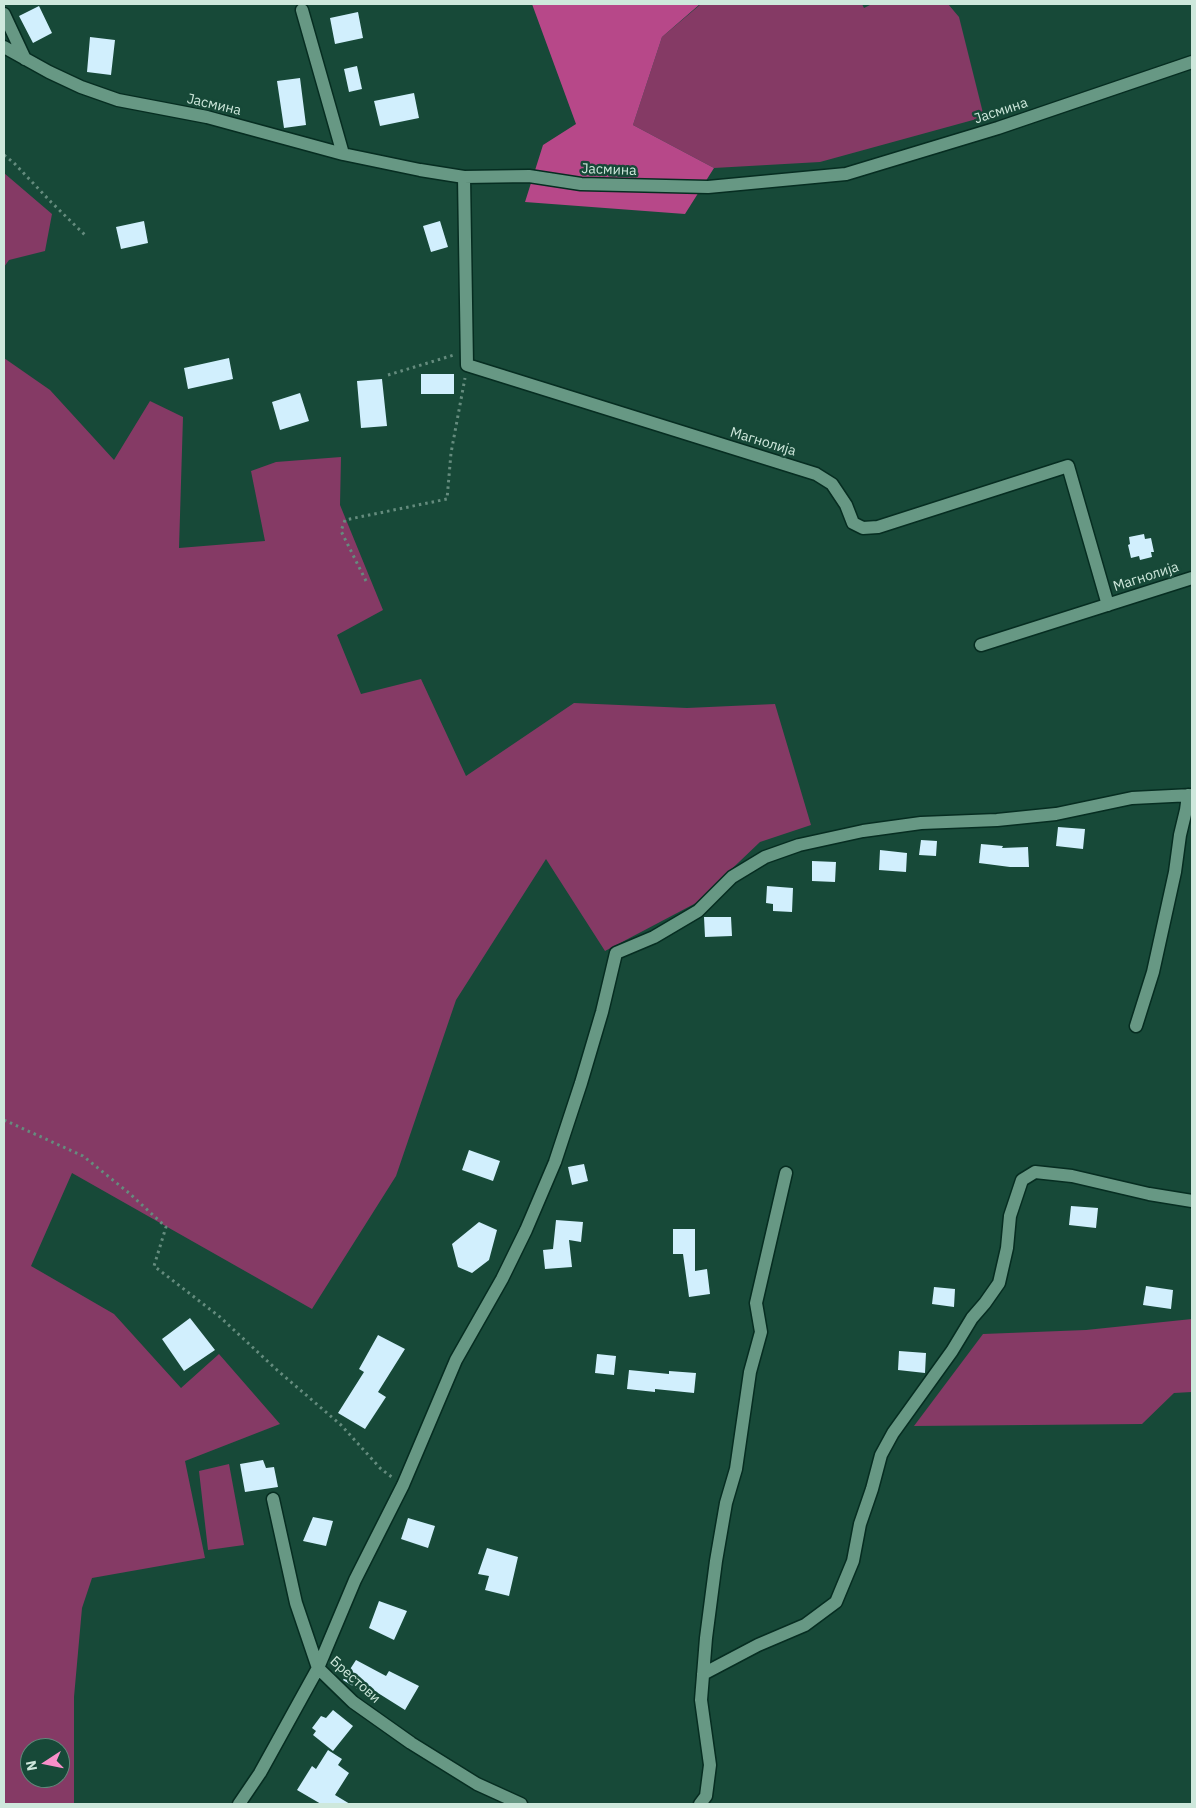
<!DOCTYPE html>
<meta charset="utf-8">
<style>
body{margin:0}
#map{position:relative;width:1196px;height:1808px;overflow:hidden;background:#174938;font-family:"IBM Plex Sans",sans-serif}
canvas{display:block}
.frame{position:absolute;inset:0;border:5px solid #cee8dc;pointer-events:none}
.north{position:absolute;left:20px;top:1738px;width:50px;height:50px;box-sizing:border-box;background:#174938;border:1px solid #60897a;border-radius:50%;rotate:259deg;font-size:14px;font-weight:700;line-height:20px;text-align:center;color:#cee8dc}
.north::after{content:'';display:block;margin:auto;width:18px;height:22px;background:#f98fc9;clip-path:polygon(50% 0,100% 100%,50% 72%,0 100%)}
</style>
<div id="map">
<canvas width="1196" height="1808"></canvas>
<div class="frame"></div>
<div class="north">N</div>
</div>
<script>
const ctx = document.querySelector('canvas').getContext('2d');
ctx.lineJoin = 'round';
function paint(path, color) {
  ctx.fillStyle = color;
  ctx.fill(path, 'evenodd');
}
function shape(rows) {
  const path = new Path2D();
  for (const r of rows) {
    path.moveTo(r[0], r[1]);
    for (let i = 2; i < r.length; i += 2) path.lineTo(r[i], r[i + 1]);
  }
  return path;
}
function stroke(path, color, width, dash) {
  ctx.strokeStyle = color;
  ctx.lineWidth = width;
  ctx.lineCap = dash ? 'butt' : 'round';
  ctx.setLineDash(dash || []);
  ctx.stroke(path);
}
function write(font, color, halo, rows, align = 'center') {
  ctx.font = font + ' "IBM Plex Sans",sans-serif';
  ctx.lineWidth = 5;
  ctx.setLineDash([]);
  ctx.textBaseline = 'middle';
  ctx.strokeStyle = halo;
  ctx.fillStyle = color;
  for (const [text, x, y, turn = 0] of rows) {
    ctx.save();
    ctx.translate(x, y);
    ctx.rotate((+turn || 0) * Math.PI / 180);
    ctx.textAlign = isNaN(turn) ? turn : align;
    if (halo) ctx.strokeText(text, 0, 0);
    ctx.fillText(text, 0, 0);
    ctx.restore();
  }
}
paint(shape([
 [701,4,862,4,864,8,872,4,948,4,959,17,984,117,820,162,714,168,633,125,662,37],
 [4,173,52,214,45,251,9,260,4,267],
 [4,358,50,390,114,460,150,401,183,417,179,548,265,541,251,471,276,462,341,457,340,505,383,610,337,635,361,694,421,679,466,776,574,703,687,708,775,704,811,825,760,842,696,903,605,951,546,859,456,1000,396,1176,312,1309,72,1173,31,1266,114,1314,181,1388,219,1354,280,1424,185,1461,205,1558,92,1578,82,1608,74,1697,74,1804,4,1804],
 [30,1748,60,1748,60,1778,30,1778],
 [1192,1319,1192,1392,1174,1393,1142,1424,914,1426,983,1334,1086,1330],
 [229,1464,244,1545,208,1550,199,1471]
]), '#853a65');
paint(shape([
 [532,4,700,4,662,37,633,125,714,168,685,214,525,202,543,145,576,124]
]), '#b74889');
paint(shape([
 [39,6,52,33,33,43,19,16],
 [358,12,363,38,335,44,330,18],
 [90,37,115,40,111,75,87,72],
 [357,66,362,89,349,92,344,69],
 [300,78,306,125,284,128,277,81],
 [414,93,419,118,380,126,374,101],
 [144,221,148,243,121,249,116,227],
 [440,221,448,247,431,252,423,226],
 [229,358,233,379,188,389,184,368],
 [421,374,454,374,454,394,421,394],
 [382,379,387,426,361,428,357,381],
 [300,393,309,421,280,430,272,402],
 [1144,534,1145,539,1151,538,1154,552,1151,552,1152,557,1140,560,1139,556,1131,558,1128,545,1130,544,1129,537],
 [1058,827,1085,829,1083,849,1056,846],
 [921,840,937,841,936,856,919,855],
 [981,844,1003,846,1002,848,1028,847,1029,867,1010,867,979,863],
 [880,850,907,853,906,872,879,870],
 [812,861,836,862,835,882,812,881],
 [767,886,793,888,792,912,773,911,773,904,766,903],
 [704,917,731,917,732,936,705,937],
 [469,1150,500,1161,493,1181,462,1170],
 [584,1164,588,1181,572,1185,568,1167],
 [1071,1206,1098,1208,1096,1228,1069,1225],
 [556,1220,583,1222,581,1242,569,1240,572,1267,545,1269,543,1250,553,1249],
 [479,1222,497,1230,489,1260,472,1273,458,1267,452,1244],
 [673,1229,695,1229,695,1271,707,1269,710,1294,689,1297,683,1254,673,1254],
 [1146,1286,1173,1290,1171,1309,1143,1305],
 [934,1287,955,1289,954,1307,932,1304],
 [190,1318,215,1350,184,1371,162,1339],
 [378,1335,405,1349,378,1392,386,1397,365,1429,338,1413,364,1372,359,1369],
 [899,1351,926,1353,925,1373,898,1370],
 [597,1354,616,1356,614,1375,595,1373],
 [629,1370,669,1374,669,1371,696,1373,694,1393,655,1389,655,1392,627,1389],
 [263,1460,266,1468,274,1467,278,1487,245,1492,240,1464],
 [313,1517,333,1521,326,1546,303,1541],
 [408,1518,435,1526,428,1548,401,1539],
 [487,1548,518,1557,509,1596,485,1590,489,1576,478,1574],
 [379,1601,407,1611,394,1640,369,1628],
 [356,1660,386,1676,389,1671,419,1686,405,1710,370,1688,366,1694,343,1680],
 [333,1710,353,1726,333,1751,313,1735,316,1731,312,1728,321,1716,326,1718],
 [328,1750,342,1759,338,1765,349,1773,335,1795,350,1804,321,1804,297,1790,312,1766,316,1769]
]), '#d1effd');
const minor = shape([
 [302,10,343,154],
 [4,14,25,59],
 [4,47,49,72,81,87,118,100,207,117,343,154,420,170,464,177,529,176,581,184,708,187,846,174,998,128,1192,62],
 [464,177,467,365,816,474,832,484,846,505,853,523,863,528,878,527,1068,466,1108,605],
 [981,645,1192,578],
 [1136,1026,1153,972,1175,872,1180,835,1186,810,1188,795],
 [273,1499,296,1603,318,1668,353,1702,411,1743,477,1784,521,1804],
 [703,1674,758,1645,805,1625,836,1602,853,1561,860,1524,872,1489,881,1455,893,1433,952,1351,972,1318,985,1303,999,1283,1007,1248,1010,1216,1022,1180,1035,1172,1072,1176,1149,1194,1192,1201],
 [239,1804,260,1773,318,1668,355,1580,403,1485,456,1360,502,1279,526,1230,555,1162,581,1083,602,1012,616,953,654,937,698,911,732,877,765,857,799,845,863,831,921,823,997,820,1056,814,1132,798,1192,795],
 [700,1804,706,1796,710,1765,701,1700,706,1638,716,1561,726,1503,736,1469,750,1372,761,1332,756,1303,786,1173]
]);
stroke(minor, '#062d21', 15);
stroke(shape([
 [4,155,14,163,51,202,85,235],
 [388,375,454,355],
 [366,581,341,531,345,520,447,499,451,453,465,378],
 [4,1120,83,1156,129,1193,166,1227,154,1266,220,1317,277,1370,341,1425,381,1469,393,1478]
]), '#658c7e', 3, [2.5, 4]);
stroke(minor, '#679884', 12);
write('14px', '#cee8dc', '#174938', [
 ["Јасмина",214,105,13],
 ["Јасмина",1001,111,-18],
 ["Јасмина",609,170,2],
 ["Магнолија",763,442,17],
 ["Магнолија",1146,577,-18],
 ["Брестови",355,1680,42]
]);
</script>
